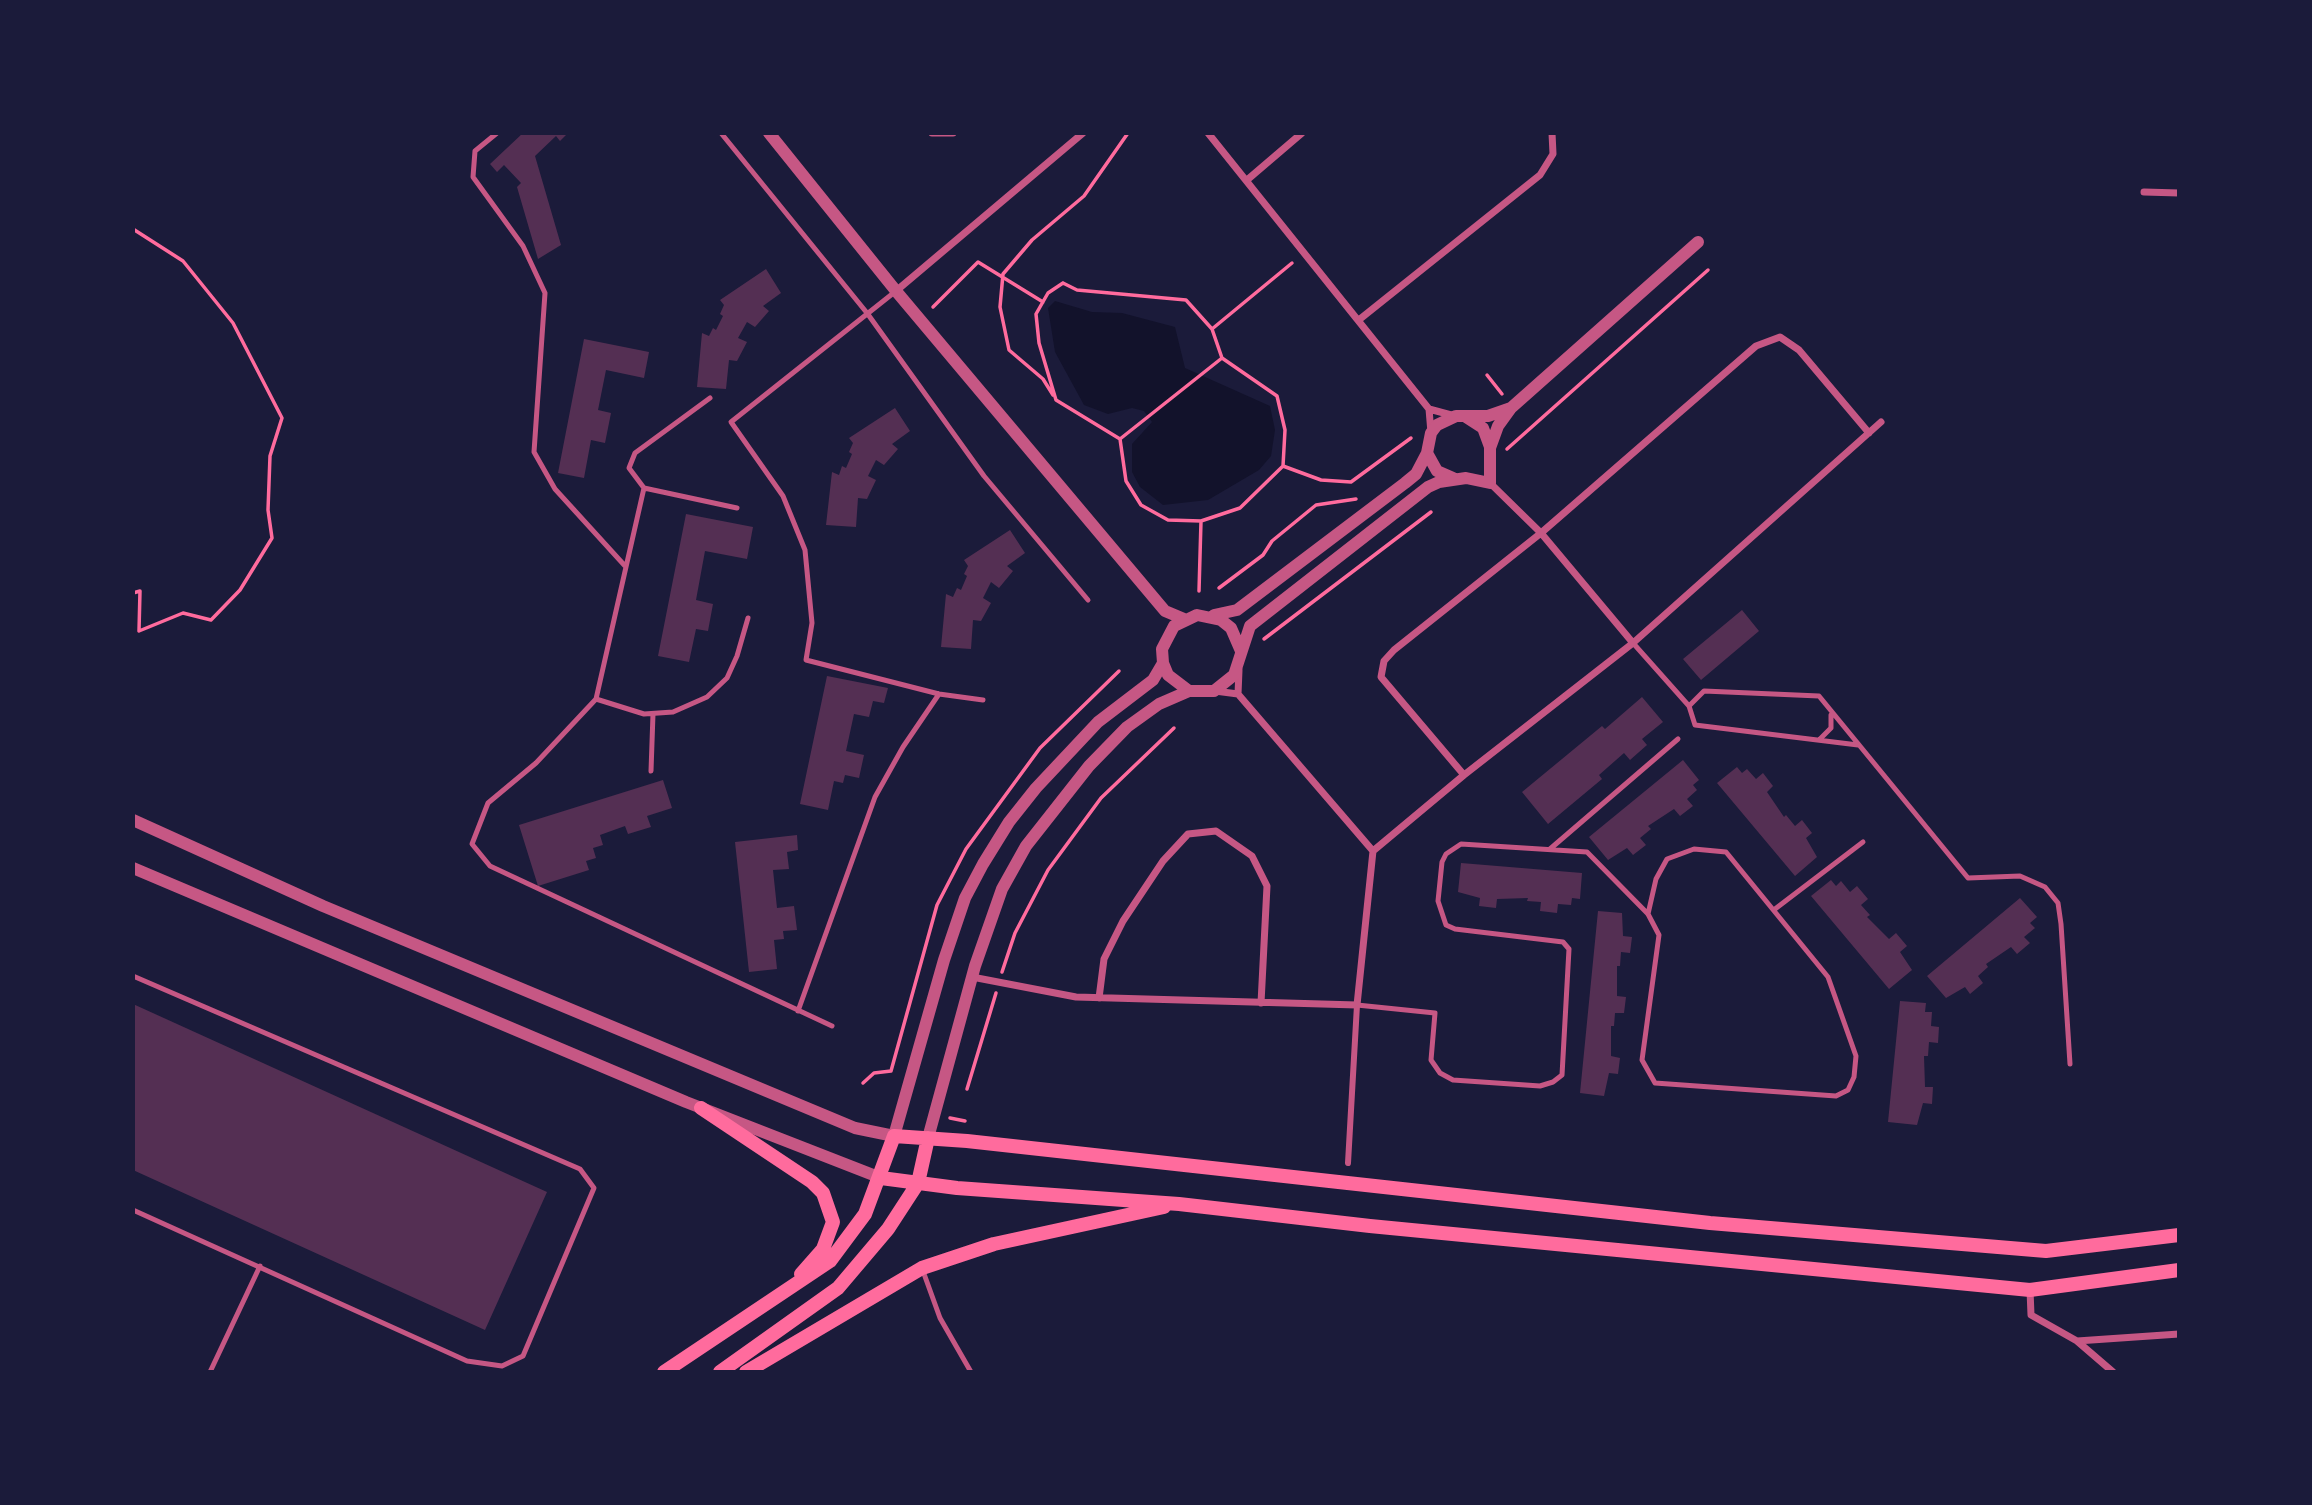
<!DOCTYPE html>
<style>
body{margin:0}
#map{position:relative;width:2312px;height:1505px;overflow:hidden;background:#1b1b3a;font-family:"Open Sans",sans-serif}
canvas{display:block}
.frame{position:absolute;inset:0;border:135px solid #1b1b3a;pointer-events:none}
</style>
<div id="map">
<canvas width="2312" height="1505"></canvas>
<div class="frame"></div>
</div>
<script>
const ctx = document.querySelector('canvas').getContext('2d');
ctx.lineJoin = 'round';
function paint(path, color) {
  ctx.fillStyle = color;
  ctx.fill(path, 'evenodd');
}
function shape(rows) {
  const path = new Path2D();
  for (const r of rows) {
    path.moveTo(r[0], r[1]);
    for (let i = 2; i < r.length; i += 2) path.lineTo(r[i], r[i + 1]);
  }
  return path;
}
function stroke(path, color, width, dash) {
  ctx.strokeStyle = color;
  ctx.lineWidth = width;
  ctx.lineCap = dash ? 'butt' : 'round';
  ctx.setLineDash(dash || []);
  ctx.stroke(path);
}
paint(shape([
 [1055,301,1092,312,1122,313,1175,327,1185,368,1270,406,1275,430,1271,456,1259,470,1208,500,1163,505,1140,487,1132,472,1132,444,1152,422,1144,411,1132,408,1108,414,1084,405,1055,352,1048,308]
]), '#12122b');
paint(shape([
 [523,133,568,133,560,141,556,136,535,156,561,245,538,259,517,187,521,183,504,165,497,172,490,164],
 [766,269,781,293,763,306,769,311,755,327,747,322,738,338,747,342,737,361,729,360,726,389,697,387,702,333,709,336,713,328,716,330,723,316,720,314,724,305,720,300],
 [584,339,649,352,644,378,606,370,598,410,611,413,605,443,591,440,584,478,558,473],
 [895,408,910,431,892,444,898,449,884,465,876,460,868,476,876,480,867,499,858,498,856,527,826,525,832,472,839,475,842,466,846,468,852,454,849,452,853,443,849,438],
 [686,514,753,527,747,559,705,551,696,600,713,604,708,631,696,629,689,662,658,656],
 [1010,530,1025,553,1007,566,1013,571,999,588,991,582,983,598,991,603,981,621,973,620,971,649,941,647,946,594,953,597,957,588,961,590,967,576,964,574,968,566,964,560],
 [1742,610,1759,631,1701,680,1683,659],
 [827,676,888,688,884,703,873,701,869,717,854,714,846,751,864,755,859,778,845,775,843,783,834,781,828,810,800,804],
 [1642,697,1663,722,1642,739,1647,745,1630,760,1624,753,1599,775,1602,779,1548,824,1522,792,1602,726,1605,729],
 [1683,760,1699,780,1693,785,1697,790,1687,799,1693,806,1680,816,1674,809,1648,826,1651,829,1640,838,1646,845,1633,855,1627,848,1608,860,1589,837],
 [1737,767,1742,773,1747,769,1756,779,1763,773,1773,786,1767,792,1784,817,1786,815,1795,826,1802,820,1812,833,1806,838,1817,857,1795,876,1717,783],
 [663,780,672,808,647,816,651,827,628,834,625,826,600,835,603,845,593,848,596,858,586,861,589,870,538,886,519,825],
 [797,835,798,850,787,852,789,869,773,870,777,908,794,906,797,930,783,931,784,939,774,940,777,969,749,972,735,842],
 [1461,863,1582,873,1580,899,1572,898,1571,905,1558,904,1557,913,1540,911,1541,902,1527,901,1528,898,1497,899,1496,908,1479,906,1480,898,1458,892],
 [1831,880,1836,886,1841,881,1850,892,1857,886,1868,899,1861,905,1870,915,1867,917,1889,939,1896,933,1907,946,1900,952,1912,970,1889,989,1811,896],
 [2020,898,2037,917,2030,923,2035,928,2024,937,2030,943,2017,954,2011,947,1986,964,1988,967,1978,976,1983,983,1970,994,1965,987,1946,998,1927,976],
 [1598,911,1622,913,1623,936,1632,937,1630,953,1621,952,1620,966,1617,966,1617,996,1626,997,1624,1013,1615,1013,1614,1026,1611,1026,1611,1056,1620,1058,1618,1074,1609,1073,1604,1096,1580,1093],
 [1900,1001,1926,1003,1925,1012,1932,1012,1931,1026,1939,1027,1938,1043,1929,1042,1928,1056,1924,1056,1925,1087,1933,1087,1932,1104,1923,1103,1917,1125,1888,1122],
 [133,1004,547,1192,485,1330,133,1170]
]), '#542f53');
stroke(shape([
 [133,229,183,261,233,323,282,418,270,456,268,510,272,538,240,590,211,620,183,613,139,631,140,591,133,593],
 [1063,283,1077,290,1186,300,1212,329,1222,358,1277,396,1285,430,1283,466,1240,508,1201,521,1168,520,1141,505,1126,481,1120,439,1056,400,1039,343,1036,314,1048,293,1063,283],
 [933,307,978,262,1043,302],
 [1212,329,1292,263],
 [1487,375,1502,394],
 [1053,395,1043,379,1009,350,1000,307,1003,274,1032,240,1084,196,1128,133],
 [1120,439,1222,358],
 [1507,449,1708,270],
 [1283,466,1321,480,1351,482,1411,438],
 [1219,588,1263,555,1272,541,1316,505,1356,499],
 [1199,591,1201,521],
 [1264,639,1431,512],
 [1002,972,1015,933,1048,870,1101,798,1174,728],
 [863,1083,874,1073,891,1071,937,905,966,849,1040,748,1119,671],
 [967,1089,996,993],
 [950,1118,965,1121]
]), '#ff6b9d', 3.5);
stroke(shape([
 [497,133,475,151,473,177,523,246,545,293,534,452,555,489,626,567,596,699,536,763,488,803,472,844,490,866,832,1026],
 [721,133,867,313,984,476,1088,600],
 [896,291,731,422,783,496,805,550,812,623,806,660,939,694,983,700],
 [644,488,629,468,635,453,710,398],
 [626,567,644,488,737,508],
 [1633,643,1689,706,1695,725,1858,745],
 [596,699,644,714,673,712,707,697,727,678,737,656,748,618],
 [1689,706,1704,691,1819,696,1968,878,2020,876,2045,887,2058,903,2061,924,2070,1064],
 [1819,740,1831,728,1831,715],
 [651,771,653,714],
 [1550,849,1678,739],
 [1775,909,1863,842],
 [133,976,580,1169,594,1188,523,1356,502,1366,467,1361,133,1210],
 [1357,1005,1435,1013,1431,1060,1440,1073,1453,1080,1540,1086,1553,1082,1562,1075,1569,949,1563,942,1455,929,1446,925,1438,901,1442,862,1446,854,1461,844,1587,852,1648,914,1659,935,1642,1060,1655,1083,1836,1096,1848,1090,1854,1077,1856,1056,1828,977,1726,852,1694,849,1667,859,1656,879,1648,914],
 [798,1011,875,797,903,747,939,694],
 [923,1271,940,1318,971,1372],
 [210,1372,260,1266]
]), '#c65784', 5);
stroke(shape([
 [1348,1163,1357,1005]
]), '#c65784', 6);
stroke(shape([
 [932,133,953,133],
 [1208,133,1429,409],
 [1247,180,1302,133],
 [2144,192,2179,193],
 [896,291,1083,133],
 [1360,319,1540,175,1553,154,1552,133],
 [1429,409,1455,416],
 [1429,409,1431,433],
 [1490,483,1541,533,1633,643],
 [1215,691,1238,694,1373,851],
 [1238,694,1239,670],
 [1464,775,1381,677,1384,661,1394,650,1541,533,1756,346,1780,337,1799,350,1869,433],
 [972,977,1076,997,1357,1005,1373,851,1464,775,1633,643,1881,422],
 [1099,998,1104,959,1123,921,1163,861,1188,834,1216,831,1252,856,1267,886,1261,1003],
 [2030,1290,2031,1315,2077,1341,2179,1334],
 [2077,1341,2113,1372]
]), '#c65784', 7);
stroke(shape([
 [769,133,896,291,1165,611,1184,619],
 [1466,417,1483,428,1490,447],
 [1453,478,1437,471,1427,453,1431,433,1437,425,1456,416,1488,416,1511,408],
 [1214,615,1237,610,1405,483,1416,474,1427,453],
 [1241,651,1231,628,1221,620,1197,615,1174,626,1162,649,1163,663,1168,675,1189,691,1214,691,1234,675,1250,626,1428,487,1439,482,1466,478,1490,483,1490,448,1498,426,1511,408,1698,242],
 [133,820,323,906,855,1128,894,1136,944,960,965,898,983,864,1009,822,1036,788,1098,722,1153,680,1163,663],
 [133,868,686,1102,881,1178],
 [928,1138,975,966,1002,889,1026,846,1089,766,1127,727,1159,704,1189,691]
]), '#c65784', 12);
stroke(shape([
 [701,1108,812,1182,823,1193,833,1222,823,1249,801,1274],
 [881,1178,957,1188,1179,1204,1370,1226,2030,1290,2179,1270],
 [664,1372,830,1261,865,1214,894,1136,967,1141,1710,1223,2046,1251,2179,1235],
 [720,1372,838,1288,888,1229,918,1183,928,1138],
 [746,1372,922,1268,994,1244,1164,1207]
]), '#ff6b9d', 14);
</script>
